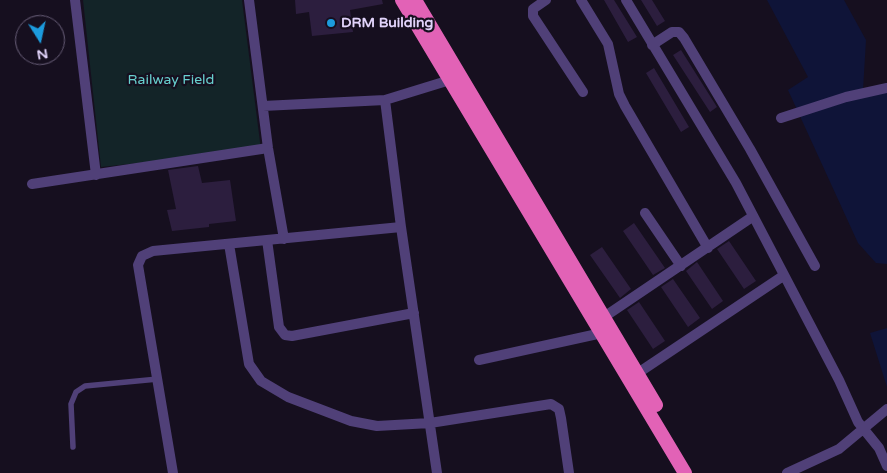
<!DOCTYPE html>
<style>
body{margin:0}
#map{position:relative;width:887px;height:473px;overflow:hidden;background:#160f1f;font-family:"Varela Round",sans-serif}
canvas{display:block}
.north{position:absolute;left:15px;top:15px;width:50px;height:50px;box-sizing:border-box;background:#160f1f;border:1px solid #675d77;border-radius:50%;rotate:170deg;font-size:14px;font-weight:700;line-height:20px;text-align:center;color:#e1d3fa}
.north::after{content:'';display:block;margin:auto;width:18px;height:22px;background:#1c9bdd;clip-path:polygon(50% 0,100% 100%,50% 72%,0 100%)}
</style>
<div id="map">
<canvas width="887" height="473"></canvas>
<div class="north">N</div>
</div>
<script>
const ctx = document.querySelector('canvas').getContext('2d');
ctx.lineJoin = 'round';
function paint(path, color) {
  ctx.fillStyle = color;
  ctx.fill(path, 'evenodd');
}
function shape(rows) {
  const path = new Path2D();
  for (const r of rows) {
    path.moveTo(r[0], r[1]);
    for (let i = 2; i < r.length; i += 2) path.lineTo(r[i], r[i + 1]);
  }
  return path;
}
function stroke(path, color, width, dash) {
  ctx.strokeStyle = color;
  ctx.lineWidth = width;
  ctx.lineCap = dash ? 'butt' : 'round';
  ctx.setLineDash(dash || []);
  ctx.stroke(path);
}
function write(font, color, halo, rows, align = 'center') {
  ctx.font = font + ' "Varela Round",sans-serif';
  ctx.lineWidth = 4.5;
  ctx.setLineDash([]);
  ctx.textBaseline = 'middle';
  ctx.strokeStyle = halo;
  ctx.fillStyle = color;
  for (const [text, x, y, turn = 0] of rows) {
    ctx.save();
    ctx.translate(x, y);
    ctx.rotate((+turn || 0) * Math.PI / 180);
    ctx.textAlign = isNaN(turn) ? turn : align;
    if (halo) ctx.strokeText(text, 0, 0);
    ctx.fillText(text, 0, 0);
    ctx.restore();
  }
}
paint(shape([
 [83,0,242,0,261,150,101,167]
]), '#132428');
paint(shape([
 [767,0,844,0,866,40,863,90,887,92,887,264,876,263,858,243,788,90,808,77],
 [887,328,887,387,870,333]
]), '#0f1438');
paint(shape([
 [295,0,382,0,383,4,350,10,353,32,312,36,309,12,296,14],
 [604,0,614,0,637,37,628,42],
 [641,0,652,0,665,21,657,26],
 [681,50,717,107,710,112,673,55],
 [654,68,689,127,681,132,646,73],
 [198,166,202,183,230,180,236,221,209,224,209,227,172,231,167,210,176,209,168,170],
 [634,223,665,268,653,275,623,231],
 [729,241,756,281,744,289,717,249],
 [602,247,631,289,620,298,590,255],
 [697,262,723,301,712,309,686,271],
 [673,279,700,318,688,327,661,287],
 [639,302,665,341,653,349,627,310]
]), '#2c1e3e');
stroke(shape([
 [73,447,71,404,76,392,85,386,158,379]
]), '#504078', 5.5);
stroke(shape([
 [75,0,96,175],
 [249,0,268,148,284,239],
 [546,0,533,9,533,16,583,92],
 [581,0,608,44,619,94,625,106,708,248],
 [626,0,736,183,839,380,858,422,879,448,887,466],
 [652,45,672,32,679,32,684,38,750,149,815,266],
 [263,106,385,100],
 [781,118,846,97,887,88],
 [32,184,268,148],
 [645,213,681,266],
 [401,227,437,473],
 [267,240,279,327,285,335,292,336,414,313],
 [229,244,249,364,261,381,288,397,351,421,377,426,430,423,551,404,559,409,561,418,569,473],
 [604,317,752,217],
 [479,360,602,333],
 [638,373,783,276],
 [173,473,138,265,142,256,153,251,401,227,385,100,450,80],
 [787,473,839,449,887,409]
]), '#504078', 10);
stroke(shape([
 [402,0,685,473],
 [415,0,656,405]
]), '#e262b6', 14);
for (const [x, y, r, color] of [
 [331,23,5,"#1c9bdd"]
]) {
  const dot = new Path2D();
  dot.arc(x, y, r, 0, 2 * Math.PI);
  ctx.fillStyle = color;
  ctx.fill(dot);
  stroke(dot, '#160f1f', 2);
}
write('bold 14px', '#e1d3fa', '#160f1f', [
 ["DRM Building",341,23]
], 'left');
write('14px', '#68d0cf', '#160f1f', [
 ["Railway Field",171,80]
]);
</script>
